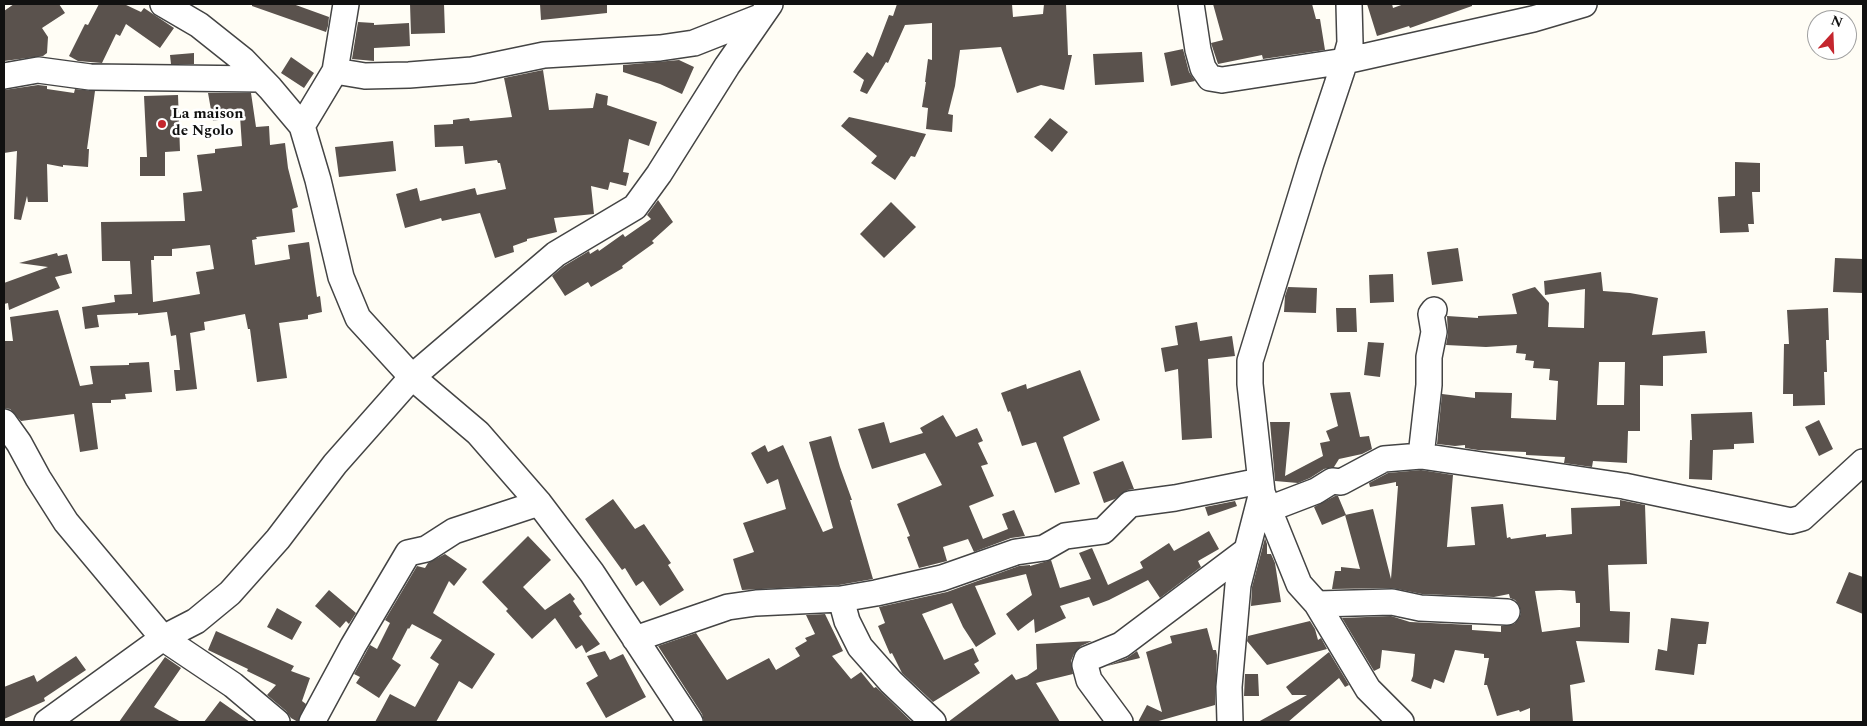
<!DOCTYPE html>
<style>
body{margin:0}
#map{position:relative;width:1867px;height:726px;overflow:hidden;background:#fffdf5;font-family:Spectral,serif}
canvas{display:block}
.frame{position:absolute;inset:0;border:5px solid #111;pointer-events:none}
.north{position:absolute;left:1807px;top:10px;width:50px;height:50px;box-sizing:border-box;background:#fff;border:1px solid #a0a0a0;border-radius:50%;rotate:20deg;font-size:14px;font-weight:700;line-height:20px;text-align:center;color:#111}
.north::after{content:'';display:block;margin:auto;width:18px;height:22px;background:#c4262e;clip-path:polygon(50% 0,100% 100%,50% 72%,0 100%)}
</style>
<div id="map">
<canvas width="1867" height="726"></canvas>
<div class="frame"></div>
<div class="north">N</div>
</div>
<script>
const ctx = document.querySelector('canvas').getContext('2d');
ctx.lineJoin = 'round';
function paint(path, color) {
  ctx.fillStyle = color;
  ctx.fill(path, 'evenodd');
}
function shape(rows) {
  const path = new Path2D();
  for (const r of rows) {
    path.moveTo(r[0], r[1]);
    for (let i = 2; i < r.length; i += 2) path.lineTo(r[i], r[i + 1]);
  }
  return path;
}
function stroke(path, color, width, dash) {
  ctx.strokeStyle = color;
  ctx.lineWidth = width;
  ctx.lineCap = dash ? 'butt' : 'round';
  ctx.setLineDash(dash || []);
  ctx.stroke(path);
}
function write(font, color, halo, rows, align = 'center') {
  ctx.font = font + ' Spectral,serif';
  ctx.lineWidth = 5;
  ctx.setLineDash([]);
  ctx.textBaseline = 'middle';
  ctx.strokeStyle = halo;
  ctx.fillStyle = color;
  for (const [text, x, y, turn = 0] of rows) {
    ctx.save();
    ctx.translate(x, y);
    ctx.rotate((+turn || 0) * Math.PI / 180);
    ctx.textAlign = isNaN(turn) ? turn : align;
    if (halo) ctx.strokeText(text, 0, 0);
    ctx.fillText(text, 0, 0);
    ctx.restore();
  }
}
paint(shape([
 [14,4,59,4,65,13,42,28,48,37,47,53,43,56,4,61,4,11],
 [99,4,124,4,141,12,144,8,174,28,160,48,126,24,120,36,116,34,102,63,78,61,69,56,85,24,88,25],
 [252,4,293,4,329,17,328,26,326,32,252,6],
 [410,4,444,4,445,33,411,34],
 [540,4,607,4,607,13,541,20],
 [897,4,1012,4,1013,17,1043,14,1044,4,1066,4,1068,55,1072,55,1064,90,1041,85,1017,93,1001,47,960,50,955,86,948,114,953,115,952,132,926,129,928,108,922,107,926,82,925,82,928,59,932,60,932,23,905,25,888,63,886,62,867,94,860,91,864,80,853,72,867,52,873,57,889,15,893,16],
 [1213,4,1312,4,1316,19,1320,19,1325,50,1263,59,1262,55,1218,64,1211,43,1223,40],
 [1367,4,1392,4,1393,8,1404,4,1472,4,1472,6,1410,28,1409,26,1377,36],
 [358,22,374,23,374,25,409,23,410,46,374,48,374,61,352,59],
 [1183,49,1189,72,1195,81,1171,86,1164,53],
 [1142,52,1144,82,1095,85,1093,54],
 [194,53,194,64,171,64,170,55],
 [291,57,314,73,304,88,281,73],
 [679,60,694,67,682,94,660,84,623,72,623,65],
 [543,70,549,110,593,108,596,93,608,96,607,105,657,122,649,146,629,139,623,172,629,173,626,186,610,182,608,190,591,186,594,214,554,218,557,232,527,239,527,241,513,246,514,252,495,258,480,213,442,221,441,218,405,228,396,194,417,188,420,201,475,188,477,195,506,189,500,163,498,163,497,160,465,164,463,146,435,147,434,125,453,124,453,120,469,118,470,121,512,117,504,78],
 [38,85,47,86,47,89,74,93,75,89,95,91,87,149,89,149,88,167,63,165,63,167,47,164,48,202,28,202,27,196,21,220,14,219,17,151,4,153,4,90],
 [208,93,251,93,256,127,269,126,270,145,285,143,288,168,298,207,292,209,295,232,256,237,257,239,252,240,255,265,290,259,288,245,309,242,317,297,320,296,322,312,308,315,308,319,279,323,287,378,257,382,250,329,248,329,245,314,204,322,205,330,190,333,197,389,176,391,174,370,180,370,176,335,171,336,167,312,138,315,138,313,97,315,99,327,85,329,82,307,115,302,114,295,132,294,130,261,102,261,101,222,185,221,183,193,202,191,197,155,215,153,215,149,242,146,240,116,213,121],
 [210,245,214,269,196,272,200,294,153,302,151,260,154,260,154,256,172,256,172,249],
 [178,95,180,151,165,152,165,176,140,176,140,157,147,157,144,96],
 [849,117,899,128,926,134,915,157,911,156,895,180,871,163,877,156,841,126],
 [1050,118,1068,132,1052,152,1034,137],
 [393,141,396,171,339,177,335,147],
 [1735,162,1760,163,1760,192,1752,192,1754,224,1748,224,1749,232,1720,233,1718,197,1735,196],
 [658,200,673,222,652,241,654,243,622,266,623,268,591,287,588,282,565,296,552,276,564,266,589,251,590,254,598,249,599,251,623,234,625,237,651,219,647,215],
 [891,202,916,227,884,258,860,234],
 [1458,248,1463,281,1432,285,1427,252],
 [57,253,58,256,67,254,72,273,55,277,60,288,9,310,8,303,4,304,4,283,48,267,19,263],
 [1835,258,1863,259,1863,293,1833,292],
 [1601,272,1603,291,1630,293,1658,298,1652,335,1705,331,1707,353,1663,356,1663,386,1640,385,1640,431,1628,431,1627,463,1593,461,1592,467,1564,463,1565,457,1526,455,1526,452,1478,450,1465,448,1465,445,1455,446,1437,444,1442,394,1475,398,1475,392,1512,393,1511,418,1556,420,1558,381,1549,380,1550,369,1533,368,1534,361,1525,360,1526,354,1516,353,1517,345,1486,347,1446,345,1448,334,1447,316,1478,318,1478,316,1517,314,1512,294,1535,287,1549,303,1548,327,1584,328,1585,289,1545,295,1544,281],
 [1599,362,1625,362,1624,405,1597,405],
 [1393,274,1394,302,1370,303,1369,275],
 [1288,287,1317,288,1316,313,1284,312,1285,296],
 [1336,308,1356,308,1357,332,1337,332],
 [1828,308,1829,340,1826,340,1827,372,1824,372,1825,405,1793,406,1793,394,1783,394,1784,344,1789,344,1787,310],
 [58,310,80,386,93,384,90,366,129,365,129,363,149,362,152,392,125,394,126,399,111,400,111,403,92,403,98,449,80,452,74,414,21,421,10,409,4,408,4,341,13,341,10,317],
 [1197,322,1200,341,1232,336,1235,356,1208,359,1212,438,1182,440,1178,369,1165,372,1161,348,1178,345,1175,326],
 [1368,342,1384,343,1380,377,1364,375],
 [1080,370,1100,420,1063,437,1080,484,1055,493,1036,442,1022,446,1010,411,1008,412,1001,393,1026,384,1027,389],
 [1350,392,1360,437,1369,436,1372,449,1362,454,1339,459,1334,467,1324,469,1310,478,1298,483,1275,481,1270,422,1290,422,1285,476,1323,456,1320,443,1330,441,1326,431,1338,426,1330,393],
 [1752,412,1754,443,1734,444,1734,449,1713,450,1712,480,1689,479,1690,440,1692,440,1691,414],
 [943,415,956,437,977,428,983,441,978,443,988,464,981,466,994,496,969,506,983,539,1008,529,1002,514,1014,510,1025,536,1011,538,974,552,968,539,943,547,947,561,919,568,907,537,910,536,897,504,942,485,925,453,872,469,858,429,884,422,890,443,923,433,920,428],
 [1819,420,1833,449,1819,456,1805,427],
 [831,436,840,467,852,500,850,500,873,579,839,585,742,590,733,559,754,552,743,523,786,509,778,479,767,484,751,453,765,445,768,452,783,445,823,532,833,528,809,442],
 [1123,461,1134,489,1128,490,1115,499,1104,503,1093,472],
 [1421,470,1453,475,1447,547,1475,545,1471,507,1503,504,1507,538,1510,537,1511,539,1546,534,1546,537,1572,534,1571,508,1620,506,1620,500,1645,505,1647,564,1608,565,1610,611,1630,612,1629,643,1576,641,1585,682,1570,685,1573,722,1530,722,1530,708,1520,712,1519,710,1497,716,1487,685,1484,685,1489,658,1484,658,1484,654,1455,650,1444,683,1434,679,1431,689,1411,681,1413,676,1415,654,1382,650,1380,668,1374,671,1342,618,1391,616,1410,622,1472,625,1472,630,1501,632,1501,626,1514,624,1519,619,1521,613,1519,605,1515,600,1510,598,1509,594,1494,597,1422,594,1392,588,1332,589,1335,571,1341,571,1341,567,1360,569,1345,515,1373,509,1391,579,1398,486,1396,486,1396,482,1370,487,1369,483,1388,473],
 [1560,590,1575,591,1576,603,1580,603,1580,627,1542,632,1535,591],
 [1335,496,1338,496,1346,515,1322,525,1314,507],
 [613,499,635,529,644,524,671,563,668,565,684,590,660,606,643,581,636,586,625,568,622,570,585,519],
 [1235,501,1237,506,1208,516,1205,507],
 [1209,531,1219,549,1198,561,1201,567,1160,598,1148,580,1109,600,1093,606,1089,597,1060,606,1066,618,1035,633,1034,619,1018,631,1006,614,1032,595,1026,574,975,586,996,634,976,647,963,627,952,603,922,614,944,660,973,648,979,661,974,664,980,673,933,702,902,673,892,653,890,654,878,626,885,623,879,607,947,592,1019,566,1030,565,1030,566,1051,560,1060,588,1091,579,1079,553,1092,548,1108,585,1143,568,1140,562,1169,543,1174,551],
 [528,536,551,560,523,587,545,610,570,593,575,599,573,601,582,614,579,616,600,644,586,653,582,645,576,649,555,618,532,639,506,611,508,609,482,582],
 [1265,538,1267,544,1267,554,1271,554,1275,563,1281,602,1251,606,1252,587],
 [445,554,467,569,454,586,449,581,433,613,495,654,472,689,459,681,436,722,375,722,390,694,415,707,439,664,430,658,442,640,412,624,409,629,408,628,392,659,401,665,379,698,356,683,360,677,354,674,370,645,377,649,390,623,385,620,417,566,425,568,428,563],
 [1849,572,1863,577,1863,614,1836,603],
 [329,590,356,613,349,624,346,621,340,628,315,606],
 [277,608,302,622,292,640,267,627],
 [825,614,843,651,832,656,851,679,861,672,874,688,876,687,912,722,704,722,702,714,658,646,696,633,727,680,769,658,776,670,800,656,795,648,807,641,805,638,815,634,806,615],
 [1671,618,1709,622,1706,644,1698,644,1694,675,1655,670,1658,649,1667,651],
 [1310,621,1315,629,1318,640,1321,638,1327,649,1267,665,1247,641,1248,636],
 [1207,628,1213,650,1216,650,1217,655,1215,705,1155,722,1138,722,1147,705,1162,712,1146,652,1172,643,1170,636],
 [216,631,294,666,291,671,310,678,302,701,306,704,298,722,291,718,286,711,267,695,276,685,247,671,248,669,208,650],
 [1092,641,1081,646,1074,654,1071,661,1073,674,1036,683,1060,722,948,722,1012,674,1016,680,1027,676,1037,669,1036,644],
 [605,651,610,660,623,654,646,697,606,718,586,683,598,676,587,656],
 [1137,651,1140,658,1107,666,1127,658],
 [1329,652,1349,685,1345,687,1339,678,1288,722,1258,722,1307,695,1292,695,1286,687],
 [76,656,86,670,44,698,45,701,4,719,4,687,34,675,37,682],
 [165,657,181,668,154,707,181,722,119,722],
 [1245,674,1258,674,1259,696,1244,696],
 [220,701,250,722,204,722]
]), '#5a524d');
const minor = shape([
 [163,4,199,25,243,60,270,88,302,126,318,180,341,277,358,318,412,377,478,433,539,503,592,573,690,722],
 [1191,4,1198,50,1203,68,1210,78,1222,80,1345,61,1533,19,1584,4],
 [335,71,365,76,409,75,472,70,544,55,660,48,694,43,760,17],
 [4,76,38,70,90,77,261,79],
 [302,126,335,71,346,4],
 [4,422,19,443,38,478,66,522,163,638,233,685,277,722],
 [1421,456,1429,385,1429,357,1434,332,1431,314,1434,310],
 [1263,495,1299,584,1317,604,1368,689,1401,722],
 [1269,509,1316,491,1332,481,1341,482,1384,459,1421,456,1624,486,1791,521,1802,518,1863,462],
 [841,599,847,621,860,647,891,682,933,722],
 [1317,604,1392,602,1420,608,1507,612],
 [635,639,728,607,756,603,841,599,876,593,942,578,1016,552,1044,548,1065,536,1103,531,1130,504,1175,498,1260,481],
 [47,722,163,638,196,621,230,593,278,539,335,464,412,377,556,254,635,207,659,174,727,66,770,4],
 [312,722,353,646,408,553,426,549,454,531,539,503],
 [1120,722,1089,680,1085,665,1087,659,1121,645,1246,551],
 [1230,722,1229,687,1238,585,1262,492,1250,384,1250,361,1311,163,1345,61,1350,43,1349,4]
]);
stroke(minor, '#444', 28);
stroke(minor, '#fff', 25);
for (const [x, y, r, color] of [
 [162,124,5,"#c4262e"]
]) {
  const dot = new Path2D();
  dot.arc(x, y, r, 0, 2 * Math.PI);
  ctx.fillStyle = color;
  ctx.fill(dot);
  stroke(dot, '#fff', 2);
}
write('bold 15px', '#111', '#fff', [
 ["La maison",172,115],
 ["de Ngolo",172,132]
], 'left');
</script>
